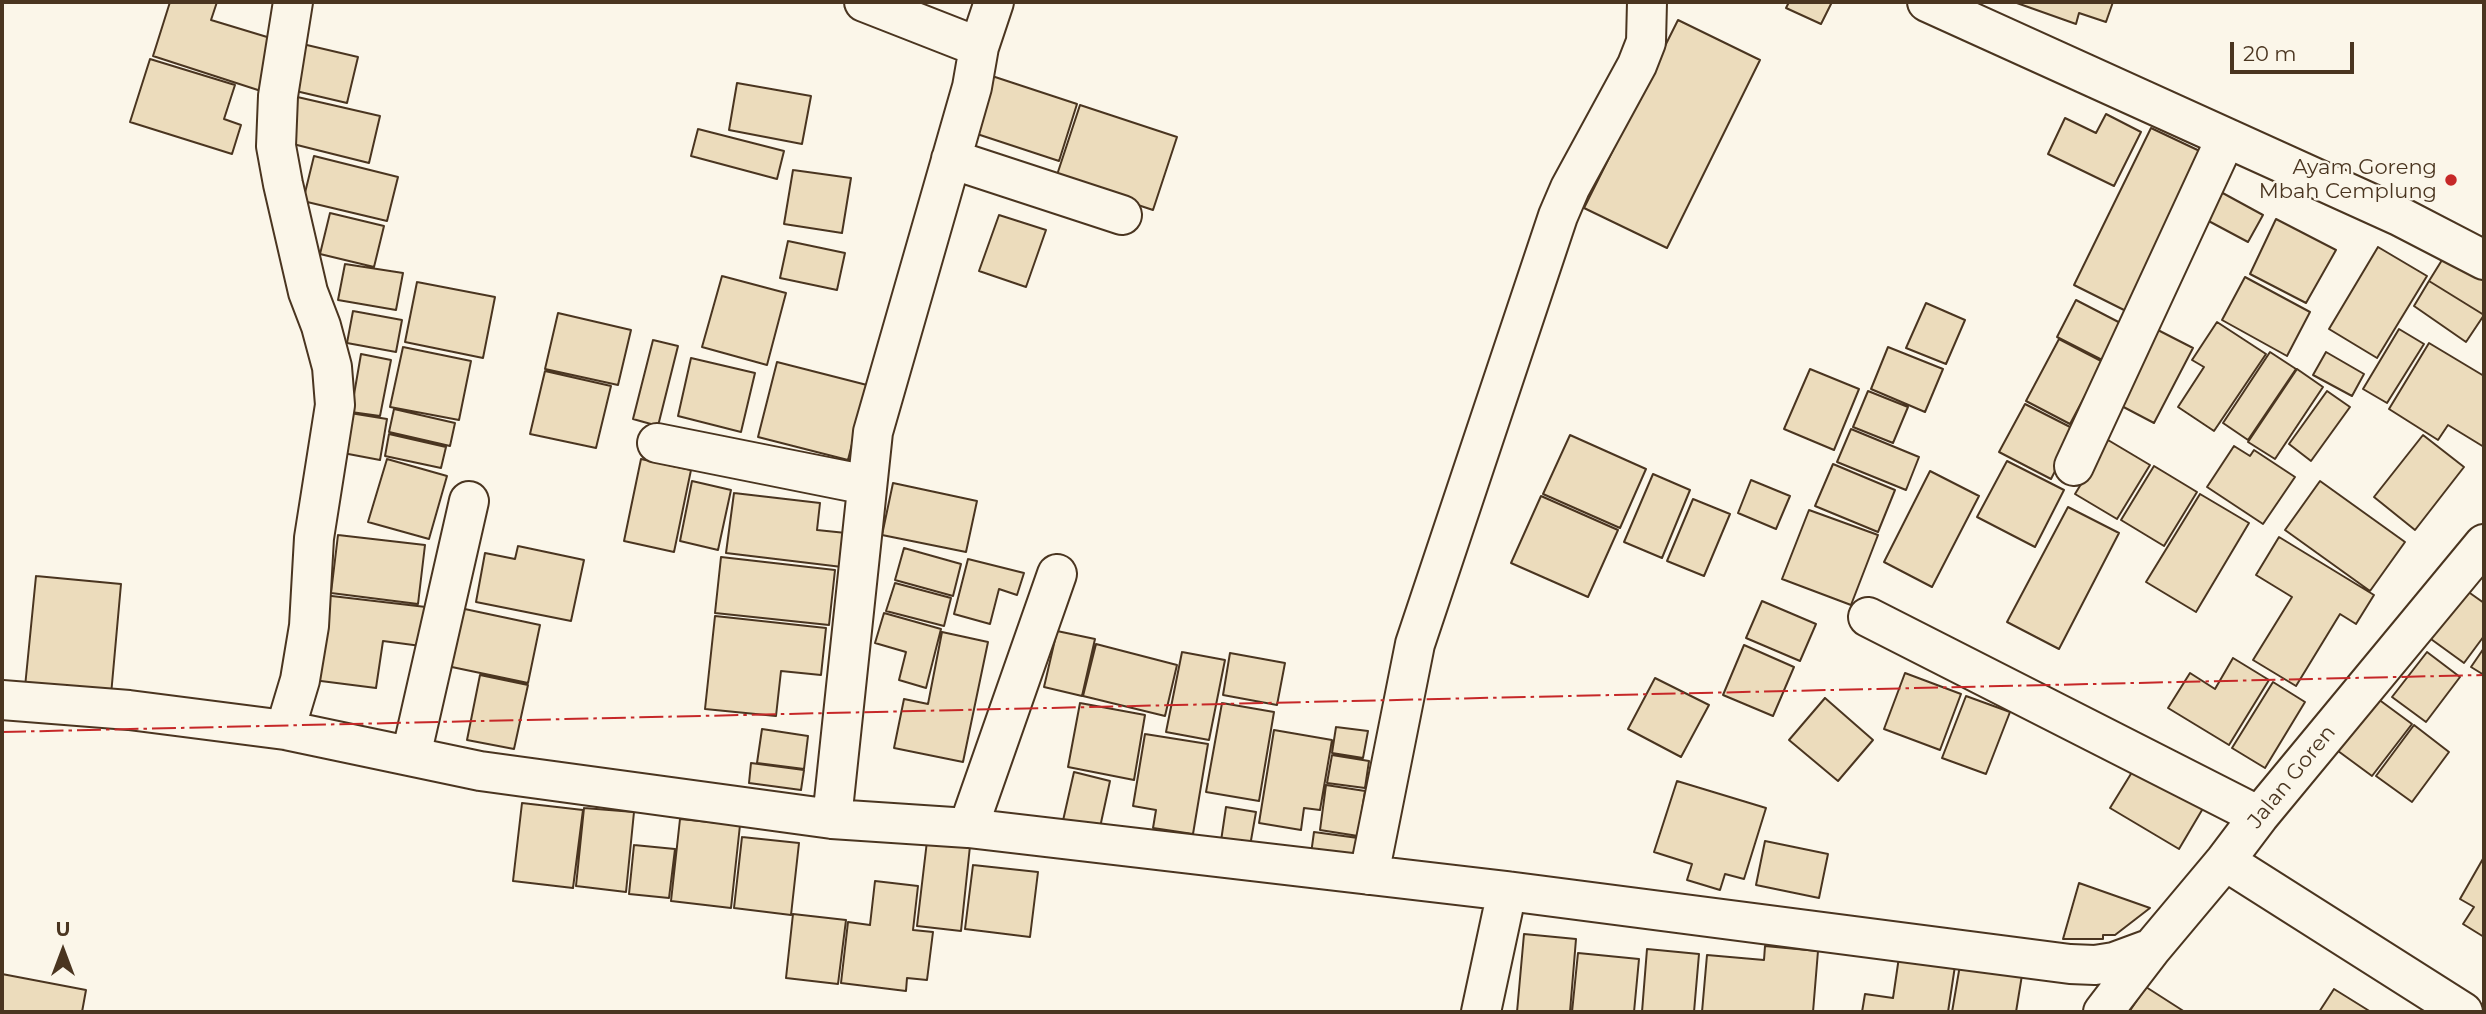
<!DOCTYPE html>
<style>
body{margin:0}
#map{position:relative;width:2486px;height:1014px;overflow:hidden;background:#fbf6e9;font-family:Montserrat,sans-serif}
canvas{display:block}
.frame{position:absolute;inset:0;border:4px solid #4a3520;pointer-events:none}
.north{position:absolute;left:28px;top:916px;width:70px;height:70px;-webkit-text-stroke:5px #fbf6e9;paint-order:stroke;rotate:0deg;font-size:19px;font-weight:700;line-height:28px;text-align:center;color:#4a3520}
.north::after{content:'';display:block;margin:auto;width:24px;height:32px;background:#4a3520;clip-path:polygon(50% 0,100% 100%,50% 72%,0 100%)}
.scale{position:absolute;left:2230px;top:42px;width:124px;height:32px;box-sizing:border-box;border:4px solid #4a3520;border-top:0;padding-left:9px;font-size:21px;line-height:24px;white-space:nowrap;color:#4a3520;-webkit-text-stroke:5px #fbf6e9;paint-order:stroke}
</style>
<div id="map">
<canvas width="2486" height="1014"></canvas>
<div class="frame"></div>
<div class="north">U</div>
<div class="scale">20 m</div>
</div>
<script>
const ctx = document.querySelector('canvas').getContext('2d');
ctx.lineJoin = 'round';
function paint(path, color) {
  ctx.fillStyle = color;
  ctx.fill(path, 'evenodd');
}
function shape(rows) {
  const path = new Path2D();
  for (const r of rows) {
    path.moveTo(r[0], r[1]);
    for (let i = 2; i < r.length; i += 2) path.lineTo(r[i], r[i + 1]);
  }
  return path;
}
function stroke(path, color, width, dash) {
  ctx.strokeStyle = color;
  ctx.lineWidth = width;
  ctx.lineCap = dash ? 'butt' : 'round';
  ctx.setLineDash(dash || []);
  ctx.stroke(path);
}
function write(font, color, halo, rows, align = 'center') {
  ctx.font = font + ' Montserrat,sans-serif';
  ctx.lineWidth = 5;
  ctx.setLineDash([]);
  ctx.textBaseline = 'middle';
  ctx.strokeStyle = halo;
  ctx.fillStyle = color;
  for (const [text, x, y, turn = 0] of rows) {
    ctx.save();
    ctx.translate(x, y);
    ctx.rotate((+turn || 0) * Math.PI / 180);
    ctx.textAlign = isNaN(turn) ? turn : align;
    if (halo) ctx.strokeText(text, 0, 0);
    ctx.fillText(text, 0, 0);
    ctx.restore();
  }
}
const building = shape([
 [170,2,217,2,211,20,277,40,261,91,153,56,170,2],
 [1789,2,1832,2,1821,24,1786,8,1789,2],
 [2014,2,2113,2,2106,22,2079,13,2076,24,2014,2],
 [1678,20,1760,60,1667,248,1584,208,1678,20],
 [294,42,358,57,347,103,283,88,294,42],
 [150,59,235,85,224,119,241,125,232,154,130,122,150,59],
 [992,76,1077,104,1059,161,974,133,992,76],
 [737,83,811,96,802,144,729,130,737,83],
 [293,96,380,116,369,163,281,141,293,96],
 [1080,105,1177,137,1153,210,1056,178,1080,105],
 [2106,114,2141,132,2114,186,2048,154,2065,118,2096,133,2106,114],
 [2151,128,2206,154,2128,312,2074,285,2151,128],
 [698,129,784,151,777,179,691,156,698,129],
 [314,156,398,177,387,221,303,201,314,156],
 [793,170,851,178,842,233,784,224,793,170],
 [2219,191,2263,215,2248,242,2203,218,2219,191],
 [330,213,384,226,374,267,320,254,330,213],
 [999,215,1046,230,1026,287,979,271,999,215],
 [2276,219,2336,250,2306,303,2250,274,2276,219],
 [788,241,845,253,837,290,780,278,788,241],
 [2378,247,2427,276,2377,358,2329,329,2378,247],
 [2447,252,2484,275,2484,315,2429,281,2447,252],
 [345,264,403,273,396,310,338,300,345,264],
 [722,276,786,293,767,365,702,347,722,276],
 [2245,277,2310,312,2287,356,2222,320,2245,277],
 [2429,281,2484,315,2466,342,2414,306,2429,281],
 [417,282,495,297,483,358,405,342,417,282],
 [2076,300,2132,329,2112,365,2057,337,2076,300],
 [1926,303,1965,320,1946,364,1906,348,1926,303],
 [353,311,402,320,396,352,347,343,353,311],
 [558,313,631,330,618,385,545,369,558,313],
 [2217,322,2266,354,2214,431,2178,407,2204,367,2192,360,2217,322],
 [2152,327,2193,348,2154,423,2114,402,2152,327],
 [2399,329,2424,344,2387,403,2363,389,2399,329],
 [2059,339,2103,362,2070,424,2026,401,2059,339],
 [653,340,678,346,658,426,633,419,653,340],
 [2429,343,2484,376,2484,447,2448,425,2438,440,2389,409,2429,343],
 [403,347,471,361,459,420,390,407,403,347],
 [1888,347,1943,369,1925,412,1871,389,1888,347],
 [2270,352,2296,369,2248,440,2223,423,2270,352],
 [2326,352,2364,374,2352,396,2313,375,2326,352],
 [361,354,391,360,380,416,351,412,361,354],
 [691,358,755,373,741,432,678,416,691,358],
 [777,362,867,385,848,460,758,437,777,362],
 [1810,369,1859,389,1834,450,1784,429,1810,369],
 [2297,369,2323,387,2275,459,2248,442,2297,369],
 [545,371,611,386,596,448,530,434,545,371],
 [1868,391,1908,407,1893,443,1853,427,1868,391],
 [2327,391,2350,407,2311,461,2289,444,2327,391],
 [2025,404,2076,430,2051,479,1999,452,2025,404],
 [394,409,455,423,450,446,389,432,394,409],
 [350,413,387,419,380,460,343,453,350,413],
 [1851,429,1919,457,1906,490,1837,462,1851,429],
 [389,434,446,447,441,468,385,456,389,434],
 [1570,435,1646,469,1620,528,1543,494,1570,435],
 [2423,435,2464,467,2415,530,2374,497,2423,435],
 [2108,440,2150,465,2117,519,2075,494,2108,440],
 [2234,446,2250,456,2254,450,2295,477,2263,524,2207,487,2234,446],
 [387,459,447,476,429,539,368,522,387,459],
 [641,459,691,470,674,552,624,541,641,459],
 [2007,461,2064,490,2035,547,1977,517,2007,461],
 [1833,464,1895,490,1878,532,1815,506,1833,464],
 [2154,466,2197,492,2164,546,2121,520,2154,466],
 [1930,471,1979,496,1932,587,1884,562,1930,471],
 [1653,474,1690,490,1662,558,1624,542,1653,474],
 [1751,480,1790,496,1776,529,1738,513,1751,480],
 [692,481,731,490,718,550,680,541,692,481],
 [2320,481,2405,542,2370,591,2285,530,2320,481],
 [893,483,977,501,966,552,882,535,893,483],
 [734,493,820,503,817,530,846,533,842,567,726,553,734,493],
 [2200,494,2249,523,2196,612,2146,582,2200,494],
 [1541,496,1618,530,1588,597,1511,563,1541,496],
 [1693,499,1730,514,1704,576,1667,561,1693,499],
 [2068,507,2119,533,2059,649,2007,622,2068,507],
 [1809,510,1878,535,1851,605,1782,579,1809,510],
 [338,535,425,545,418,604,331,593,338,535],
 [2279,537,2374,595,2356,624,2340,614,2296,686,2253,660,2292,597,2256,575,2279,537],
 [518,546,584,560,571,621,476,602,485,553,515,559,518,546],
 [904,548,961,564,953,596,895,580,904,548],
 [721,557,835,570,829,625,715,613,721,557],
 [968,559,1024,573,1017,595,999,589,990,624,954,614,968,559],
 [36,576,121,584,111,695,25,687,36,576],
 [895,583,951,598,944,626,886,611,895,583],
 [2460,586,2484,603,2484,636,2464,663,2424,634,2460,586],
 [323,595,426,607,421,646,383,641,376,688,313,680,323,595],
 [1762,601,1816,624,1800,661,1746,638,1762,601],
 [460,608,540,625,528,683,447,666,460,608],
 [884,613,941,629,926,688,899,680,906,652,875,643,884,613],
 [715,616,826,628,821,675,781,671,776,716,705,709,715,616],
 [1057,631,1095,639,1082,696,1044,687,1057,631],
 [942,632,988,642,963,762,894,748,904,699,928,704,942,632],
 [1096,644,1177,665,1165,716,1083,696,1096,644],
 [1744,645,1794,667,1773,716,1723,695,1744,645],
 [2484,648,2484,675,2471,667,2484,648],
 [1182,652,1225,660,1209,740,1166,732,1182,652],
 [2427,652,2460,677,2426,722,2392,697,2427,652],
 [1230,653,1285,663,1277,705,1223,695,1230,653],
 [2233,658,2269,680,2229,745,2168,708,2190,673,2215,689,2233,658],
 [1905,673,1961,694,1940,750,1884,729,1905,673],
 [480,675,528,685,514,749,467,740,480,675],
 [1655,678,1709,705,1681,757,1628,729,1655,678],
 [2273,682,2305,702,2265,768,2232,748,2273,682],
 [1966,696,2010,712,1986,774,1942,758,1966,696],
 [2374,696,2412,724,2372,776,2334,748,2374,696],
 [1825,698,1873,740,1838,781,1789,740,1825,698],
 [1080,703,1145,715,1134,780,1068,767,1080,703],
 [1222,703,1274,712,1259,801,1206,792,1222,703],
 [2414,725,2449,752,2412,802,2376,776,2414,725],
 [1336,727,1368,731,1363,758,1332,753,1336,727],
 [762,729,808,736,804,769,757,763,762,729],
 [1274,730,1332,740,1320,810,1304,808,1301,830,1259,823,1274,730],
 [1145,734,1208,744,1193,834,1153,828,1156,810,1133,806,1145,734],
 [1332,755,1369,761,1365,788,1327,783,1332,755],
 [751,763,804,770,801,790,749,783,751,763],
 [2137,764,2205,805,2179,849,2110,808,2137,764],
 [1074,772,1110,781,1099,832,1062,825,1074,772],
 [1677,781,1766,808,1744,879,1725,874,1720,890,1687,880,1692,864,1654,852,1677,781],
 [1326,785,1365,791,1358,836,1320,830,1326,785],
 [522,803,583,810,573,888,513,881,522,803],
 [1226,807,1256,812,1250,846,1221,841,1226,807],
 [584,808,634,812,626,892,576,886,584,808],
 [680,819,740,825,731,908,671,901,680,819],
 [1314,832,1358,838,1354,867,1310,861,1314,832],
 [742,837,799,843,791,915,734,908,742,837],
 [927,841,970,846,961,931,917,926,927,841],
 [1765,841,1828,854,1819,898,1756,885,1765,841],
 [634,845,675,849,669,898,629,894,634,845],
 [2484,857,2484,937,2463,924,2474,907,2460,899,2484,857],
 [973,865,1038,872,1030,937,965,929,973,865],
 [875,881,918,886,913,930,933,932,927,980,907,978,906,991,841,983,848,922,870,925,875,881],
 [2079,883,2150,908,2115,935,2103,935,2103,939,2063,939,2079,883],
 [793,914,846,920,838,984,786,978,793,914],
 [1524,934,1576,939,1570,1012,1517,1012,1524,934],
 [1765,946,1818,951,1813,1012,1702,1012,1707,955,1764,960,1765,946],
 [1647,949,1699,954,1694,1012,1642,1012,1647,949],
 [1578,953,1639,959,1634,1012,1572,1012,1578,953],
 [1899,957,1955,966,1948,1012,1862,1012,1865,994,1893,998,1899,957],
 [1960,965,2022,975,2016,1012,1952,1012,1960,965],
 [2,974,86,990,82,1012,2,1012,2,974],
 [2146,987,2185,1012,2129,1012,2146,987],
 [2334,989,2371,1012,2319,1012,2334,989]
]);
paint(building, '#ecdcbc');
stroke(building, '#4a3520', 2);
const minor = shape([
 [864,2,979,47],
 [1927,2,2399,216,2484,260],
 [951,159,1122,215],
 [657,443,867,485],
 [2074,466,2226,138],
 [1868,617,2259,816],
 [2,700,129,710,285,730,480,771,832,819,968,828,1507,891,2070,964,2095,965,2114,962,2152,948],
 [285,730,300,680,309,626,314,538,335,405,332,367,321,326,308,292,283,184,276,146,278,96,293,2],
 [411,756,469,501],
 [832,819,873,432,972,87,979,47,994,2],
 [968,828,1057,574],
 [2225,861,2463,1012],
 [1369,875,1415,644,1558,216,1570,188,1637,65,1646,42,1647,2],
 [1481,1012,1507,891],
 [2103,1012,2152,948,2225,861,2259,816,2484,544]
]);
stroke(minor, '#4a3520', 42);
stroke(minor, '#fbf6e9', 38);
stroke(shape([
 [2,732,2484,675]
]), '#c62828', 2, [24, 5, 3.5, 5]);
for (const [x, y, r, color] of [
 [2451,180,7,"#c62828"]
]) {
  const dot = new Path2D();
  dot.arc(x, y, r, 0, 2 * Math.PI);
  ctx.fillStyle = color;
  ctx.fill(dot);
  stroke(dot, '#fbf6e9', 2.5);
}
write('21px', '#4a3520', '#fbf6e9', [
 ["Ayam Goreng",2437,168],
 ["Mbah Cemplung",2437,192]
], 'right');
write('21px', '#4a3520', '#fbf6e9', [
 ["Jalan Goren",2292,777,-51]
]);
</script>
